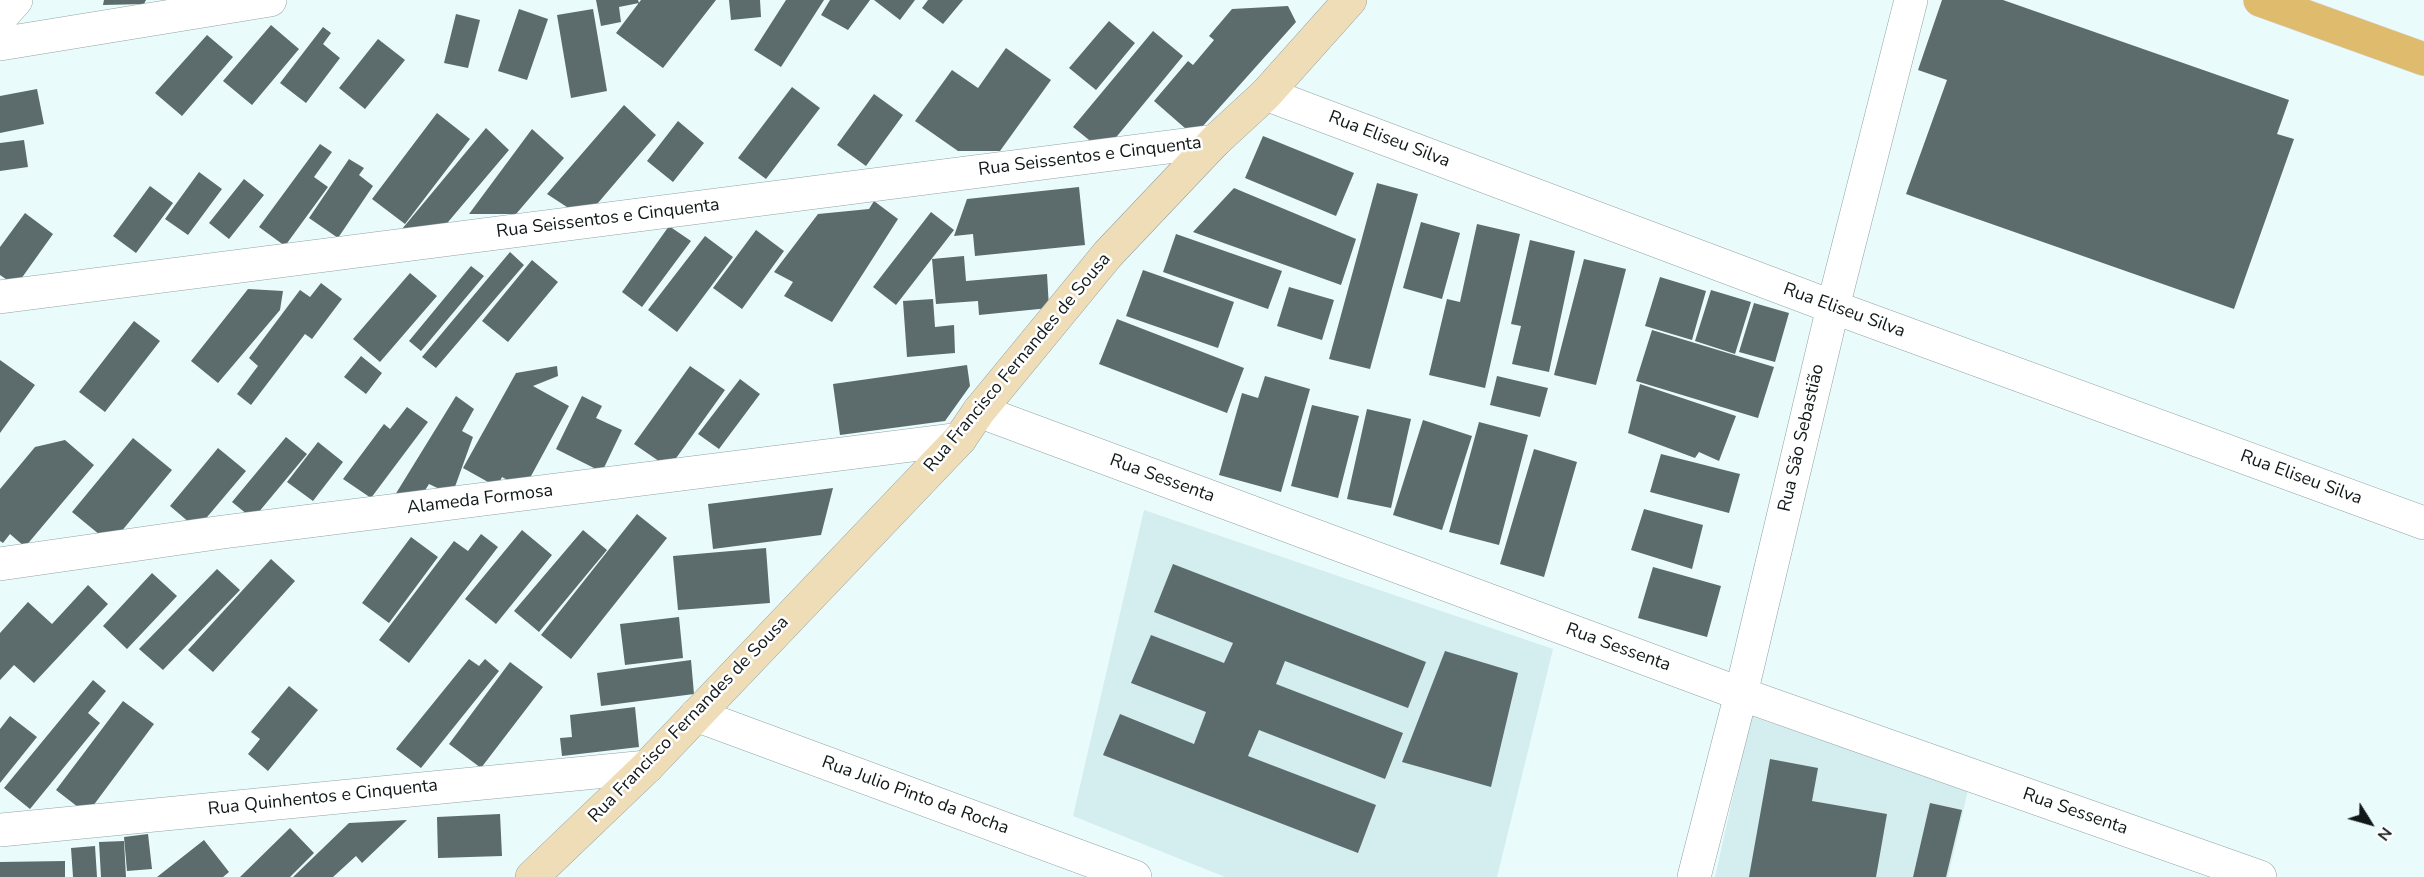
<!DOCTYPE html>
<meta charset="utf-8">
<style>
body{margin:0}
#map{position:relative;width:2424px;height:877px;overflow:hidden;background:#eafbfc;font-family:"Nunito Sans",sans-serif}
canvas{display:block}
.north{position:absolute;left:2340px;top:793px;width:60px;height:60px;-webkit-text-stroke:4px #fff;paint-order:stroke;rotate:127deg;font-size:16px;font-weight:700;line-height:24px;text-align:center;color:#121819}
.north::after{content:'';display:block;margin:auto;width:21px;height:27px;background:#121819;clip-path:polygon(50% 0,100% 100%,50% 72%,0 100%)}
</style>
<div id="map">
<canvas width="2424" height="877"></canvas>
<div class="north">N</div>
</div>
<script>
const ctx = document.querySelector('canvas').getContext('2d');
ctx.lineJoin = 'round';
function paint(path, color) {
  ctx.fillStyle = color;
  ctx.fill(path, 'evenodd');
}
function shape(rows) {
  const path = new Path2D();
  for (const r of rows) {
    path.moveTo(r[0], r[1]);
    for (let i = 2; i < r.length; i += 2) path.lineTo(r[i], r[i + 1]);
  }
  return path;
}
function stroke(path, color, width, dash) {
  ctx.strokeStyle = color;
  ctx.lineWidth = width;
  ctx.lineCap = dash ? 'butt' : 'round';
  ctx.setLineDash(dash || []);
  ctx.stroke(path);
}
function write(font, color, halo, rows, align = 'center') {
  ctx.font = font + ' "Nunito Sans",sans-serif';
  ctx.lineWidth = 5;
  ctx.setLineDash([]);
  ctx.textBaseline = 'middle';
  ctx.strokeStyle = halo;
  ctx.fillStyle = color;
  for (const [text, x, y, turn = 0] of rows) {
    ctx.save();
    ctx.translate(x, y);
    ctx.rotate((+turn || 0) * Math.PI / 180);
    ctx.textAlign = isNaN(turn) ? turn : align;
    if (halo) ctx.strokeText(text, 0, 0);
    ctx.fillText(text, 0, 0);
    ctx.restore();
  }
}
paint(shape([
 [1144,510,1553,649,1497,877,1225,877,1073,816],
 [1751,716,1968,790,1948,877,1715,877]
]), '#d4edef');
paint(shape([
 [104,0,146,0,144,4,103,5],
 [596,0,638,0,639,3,619,7,621,22,601,26],
 [641,0,716,0,663,68,616,33],
 [729,0,760,0,761,17,731,20],
 [786,0,824,0,781,67,754,50],
 [830,0,870,0,848,30,821,15],
 [874,0,915,0,900,20],
 [928,0,963,0,943,24,922,8],
 [1942,0,2003,0,2289,100,2277,134,2294,139,2234,309,1906,194,1947,80,1918,70],
 [1288,6,1296,22,1194,136,1154,101,1188,61,1193,65,1214,40,1209,36,1232,9],
 [519,9,548,19,527,80,498,71],
 [593,9,607,91,571,98,557,15],
 [456,14,480,20,468,68,444,63],
 [1109,21,1135,43,1096,90,1069,68],
 [271,25,299,49,252,105,223,81],
 [323,27,331,33,323,44,340,58,306,103,280,83],
 [1153,31,1183,56,1104,152,1073,127],
 [207,35,233,57,182,116,155,93],
 [378,39,405,60,365,109,339,88],
 [1006,48,1051,80,1000,151,958,151,915,121,952,70,978,88],
 [792,87,820,108,766,179,738,158],
 [37,89,44,124,0,133,0,96],
 [874,94,903,115,866,166,837,145],
 [624,105,656,135,592,210,573,211,547,194],
 [437,113,470,139,405,224,372,199],
 [678,121,704,143,673,182,647,161],
 [486,128,509,150,443,228,402,229],
 [532,129,564,158,516,214,469,214],
 [1263,136,1354,173,1336,216,1245,178],
 [24,140,28,167,0,171,0,143],
 [320,144,332,152,314,177,328,187,285,246,259,227],
 [349,159,364,168,359,175,373,186,338,238,309,218],
 [199,172,222,189,188,235,165,219],
 [244,179,264,195,229,239,209,223],
 [1377,183,1418,194,1370,369,1329,359],
 [150,186,173,203,136,253,113,236],
 [1079,187,1085,245,975,256,973,234,954,236,967,199],
 [1234,188,1356,239,1341,285,1193,232],
 [874,201,898,219,832,322,784,296,793,282,774,272,818,214,869,209],
 [931,212,954,230,896,305,873,287],
 [25,213,53,234,16,286,0,275,0,247],
 [1421,222,1460,233,1442,299,1403,288],
 [1477,224,1520,234,1485,388,1429,375,1447,299,1460,302],
 [669,226,691,241,642,307,622,292],
 [756,230,784,251,742,309,713,288],
 [1176,234,1282,271,1268,309,1163,272],
 [705,236,733,257,677,332,648,310],
 [1530,240,1575,251,1549,372,1512,364,1521,326,1511,324],
 [510,252,524,265,436,368,422,357],
 [964,256,966,281,1047,274,1049,308,979,315,978,301,936,304,932,259],
 [1584,259,1626,269,1596,385,1554,375],
 [532,260,558,282,508,342,482,321],
 [471,266,484,276,421,351,409,341],
 [1143,270,1234,302,1218,348,1126,316],
 [410,273,437,296,380,362,353,339],
 [1660,277,1706,291,1692,340,1645,326],
 [321,283,342,299,312,339,305,334,251,405,237,394,258,366,249,358,300,290,310,297],
 [1289,287,1334,300,1322,340,1277,326],
 [248,289,283,291,280,310,218,383,191,361],
 [1711,290,1751,302,1735,354,1695,341],
 [933,299,935,327,954,325,955,353,907,357,903,301],
 [1754,303,1789,313,1775,362,1739,352],
 [1117,319,1244,368,1227,413,1099,364],
 [134,321,160,341,105,412,79,392],
 [1652,330,1774,367,1758,418,1636,381],
 [361,356,382,373,366,394,344,377],
 [0,360,35,385,0,433],
 [967,365,970,386,945,421,840,435,833,384],
 [557,366,558,376,533,386,569,406,524,489,502,477,497,487,463,468,516,373],
 [690,366,725,390,669,468,634,444],
 [1265,376,1310,389,1281,492,1219,475,1242,393,1258,398],
 [1497,376,1548,388,1540,417,1490,405],
 [740,379,760,394,719,449,698,434],
 [1640,384,1736,416,1719,461,1699,452,1695,458,1628,433],
 [456,396,474,409,462,431,473,437,452,495,429,484,415,506,395,495],
 [582,396,602,406,596,418,622,430,602,472,556,449],
 [1312,405,1359,416,1338,498,1291,486],
 [407,407,428,422,371,498,343,479,384,424,390,429],
 [1367,409,1411,419,1391,508,1347,499],
 [1423,420,1472,436,1442,530,1393,515],
 [1479,422,1528,435,1499,545,1449,532],
 [286,437,307,454,253,519,232,502],
 [133,438,172,470,111,544,72,512],
 [65,440,94,465,25,547,10,534,3,543,0,541,0,489,35,447],
 [318,442,343,462,313,501,287,482],
 [218,448,246,471,197,529,170,506],
 [1534,449,1577,462,1544,577,1500,564],
 [1661,454,1740,474,1729,513,1650,492],
 [833,488,821,535,713,549,708,504],
 [1644,509,1703,525,1692,569,1631,550],
 [637,514,667,538,571,659,541,635],
 [522,530,552,555,496,624,465,599],
 [583,530,607,550,539,632,514,611],
 [481,534,498,547,409,663,379,640,454,541,468,551],
 [411,537,438,557,389,623,362,603],
 [766,548,770,603,678,610,673,556],
 [271,559,295,581,213,672,188,650],
 [1173,564,1426,662,1408,708,1285,661,1276,684,1403,733,1385,779,1259,730,1248,756,1376,805,1358,853,1103,755,1120,714,1194,744,1206,712,1131,683,1151,635,1224,663,1233,643,1154,612],
 [1653,567,1721,586,1707,637,1638,618],
 [217,569,240,590,163,670,139,649],
 [152,573,177,596,127,649,103,626],
 [88,585,108,604,34,683,14,665,0,680,0,633,28,602,52,624],
 [679,617,683,658,625,665,620,624],
 [1445,651,1518,673,1491,787,1402,762],
 [469,659,479,666,485,659,499,671,421,768,396,749],
 [691,660,694,694,601,706,597,673],
 [510,662,543,687,481,768,449,744],
 [93,680,106,691,88,713,100,723,30,809,4,788],
 [289,686,318,710,268,771,248,754,260,739,251,732],
 [123,701,154,724,87,814,56,790],
 [635,707,639,747,562,756,560,738,572,737,570,715],
 [10,716,37,737,0,783,0,729],
 [1770,759,1818,768,1812,801,1887,814,1876,877,1749,877],
 [1930,803,1962,810,1946,877,1913,877],
 [500,814,502,856,438,858,437,817],
 [407,820,362,863,356,856,333,877,293,877,349,823],
 [290,828,314,853,290,877,240,877],
 [148,834,152,869,127,871,124,837],
 [204,840,229,872,223,877,157,877],
 [124,841,126,877,101,877,99,842],
 [95,846,97,877,73,877,71,848],
 [65,861,65,877,0,877,0,862]
]), '#5c6b6c');
const street = shape([
 [0,18,16,0],
 [0,44,270,0],
 [1266,94,1833,307,2424,523],
 [0,297,1215,141],
 [979,411,1741,694,2260,877],
 [0,564,223,532,960,439],
 [696,715,1135,877],
 [0,830,647,767],
 [1694,877,1741,694,1833,307,1911,0]
]);
const secondary = shape([
 [532,877,647,767,960,439,979,411,1108,254,1215,141,1266,94,1350,0]
]);
const primary = shape([
 [2260,0,2424,59]
]);
stroke(street, '#93a3a4', 34);
stroke(secondary, '#93a3a4', 34);
stroke(primary, '#d4d5d6', 34);
stroke(street, '#fff', 33);
stroke(secondary, '#efddb7', 33);
stroke(primary, '#dfbb6e', 33);
write('18px', '#121819', '#fff', [
 ["Rua Eliseu Silva",1389,140,21],
 ["Rua Seissentos e Cinquenta",1090,157,-7],
 ["Rua Seissentos e Cinquenta",608,219,-7],
 ["Rua Eliseu Silva",1844,311,20],
 ["Rua Francisco Fernandes de Sousa",1018,363,-50],
 ["Rua São Sebastião",1802,438,-77],
 ["Rua Eliseu Silva",2301,478,20],
 ["Rua Sessenta",1162,479,20],
 ["Alameda Formosa",480,500,-7],
 ["Rua Sessenta",1618,648,20],
 ["Rua Francisco Fernandes de Sousa",689,720,-46],
 ["Rua Julio Pinto da Rocha",915,796,20],
 ["Rua Quinhentos e Cinquenta",323,798,-6],
 ["Rua Sessenta",2075,812,19]
]);
</script>
